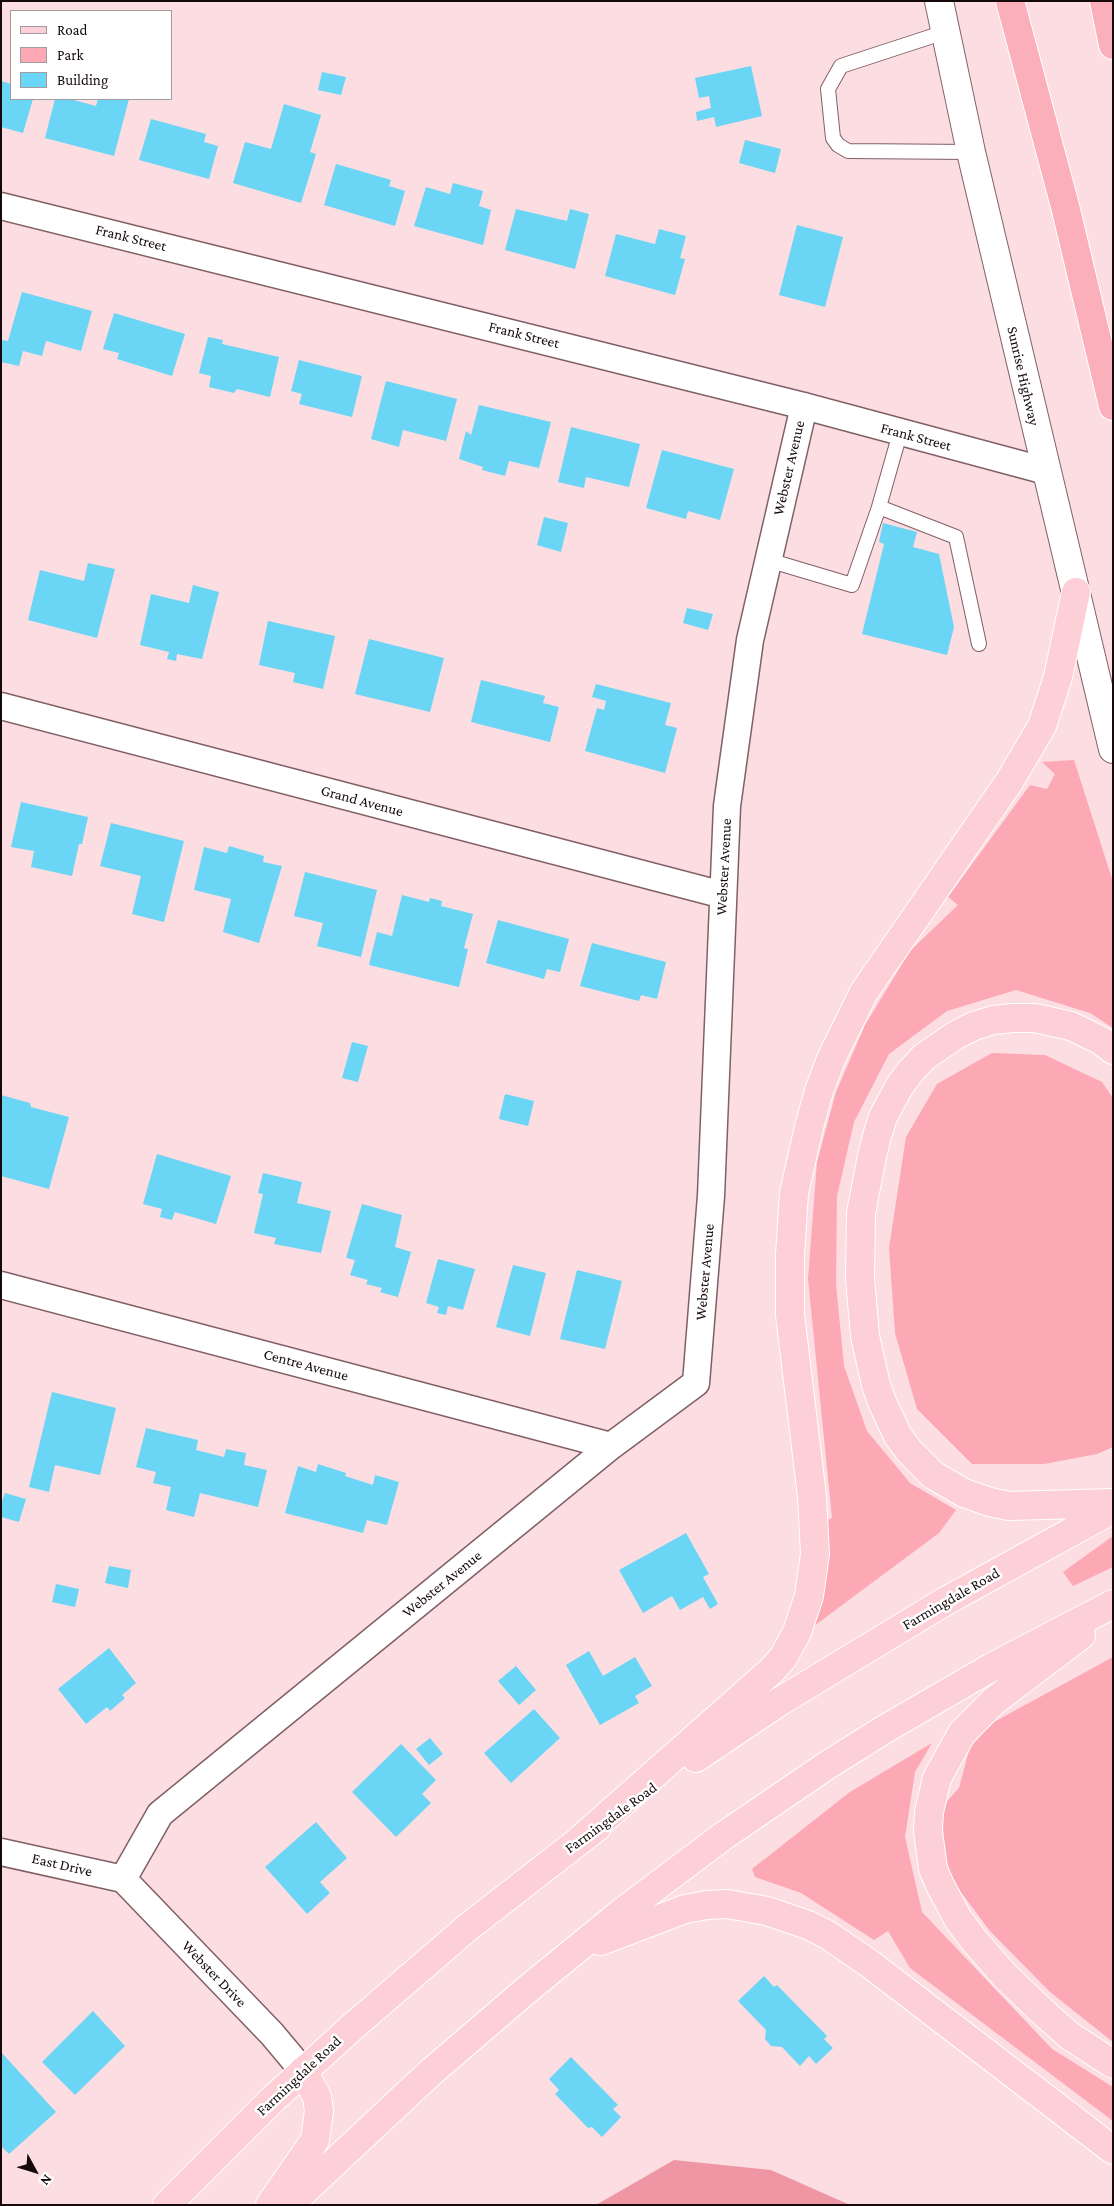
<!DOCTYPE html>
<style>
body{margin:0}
#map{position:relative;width:1114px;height:2206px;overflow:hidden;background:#fcdde1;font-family:"Crimson Pro",serif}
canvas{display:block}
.frame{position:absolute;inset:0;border:2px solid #15090b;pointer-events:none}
.legend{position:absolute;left:10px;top:10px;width:162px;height:90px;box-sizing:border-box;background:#fff;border:1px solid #a19d9d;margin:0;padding:6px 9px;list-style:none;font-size:15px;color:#15090b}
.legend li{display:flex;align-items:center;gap:10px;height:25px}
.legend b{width:25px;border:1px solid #a19d9d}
.north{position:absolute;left:10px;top:2146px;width:50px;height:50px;-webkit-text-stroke:4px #fff;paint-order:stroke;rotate:129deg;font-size:14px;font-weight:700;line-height:20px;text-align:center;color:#15090b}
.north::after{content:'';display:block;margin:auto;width:18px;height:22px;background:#15090b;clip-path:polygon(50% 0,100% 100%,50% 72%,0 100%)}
</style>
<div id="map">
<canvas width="1114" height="2206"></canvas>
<div class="frame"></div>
<ul class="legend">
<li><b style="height:6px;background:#fdcfd6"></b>Road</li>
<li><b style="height:14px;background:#fca8b5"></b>Park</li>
<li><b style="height:14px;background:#6ad5f5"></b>Building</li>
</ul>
<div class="north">N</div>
</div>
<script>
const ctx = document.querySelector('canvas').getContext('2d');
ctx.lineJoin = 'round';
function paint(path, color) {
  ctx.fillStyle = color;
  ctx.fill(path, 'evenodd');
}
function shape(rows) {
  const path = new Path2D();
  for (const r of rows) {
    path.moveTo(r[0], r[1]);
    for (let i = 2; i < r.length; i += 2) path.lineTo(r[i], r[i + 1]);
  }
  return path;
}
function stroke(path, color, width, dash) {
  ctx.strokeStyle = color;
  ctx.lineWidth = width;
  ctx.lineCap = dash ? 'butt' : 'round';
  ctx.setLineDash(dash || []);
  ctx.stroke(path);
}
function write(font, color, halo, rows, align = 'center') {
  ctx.font = font + ' "Crimson Pro",serif';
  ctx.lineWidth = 5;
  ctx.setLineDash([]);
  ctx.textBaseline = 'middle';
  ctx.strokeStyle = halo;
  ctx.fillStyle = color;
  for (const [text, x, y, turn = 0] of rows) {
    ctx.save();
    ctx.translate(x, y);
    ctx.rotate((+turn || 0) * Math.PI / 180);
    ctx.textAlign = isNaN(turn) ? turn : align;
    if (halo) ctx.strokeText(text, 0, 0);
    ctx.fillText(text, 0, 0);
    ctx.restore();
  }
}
paint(shape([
 [1074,760,1113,882,1113,1028,1090,1013,1016,990,947,1011,889,1054,854,1122,837,1196,836,1284,844,1366,867,1431,910,1483,956,1510,939,1533,814,1626,806,1628,823,1585,827,1520,832,1518,808,1279,817,1162,836,1092,865,1025,910,951,958,905,948,897,1030,785,1047,789,1055,774,1042,762],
 [992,1053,1045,1055,1102,1082,1113,1098,1113,1447,1097,1454,1044,1464,972,1464,917,1409,895,1333,889,1248,906,1137,937,1084],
 [1113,1536,1113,1567,1073,1586,1063,1572],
 [1113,1657,1113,2042,1050,1992,990,1931,954,1883,941,1846,941,1808,959,1788,970,1747,994,1722],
 [932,1743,915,1772,905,1837,922,1912,1052,2049,1113,2087,1113,2121,910,1968,888,1931,874,1940,801,1893,755,1877,752,1869,850,1792]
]), '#fca8b5');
paint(shape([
 [674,2160,771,2170,850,2205,596,2205]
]), '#ef96a5');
paint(shape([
 [751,66,762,116,716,127,714,117,697,121,696,112,711,108,709,96,699,98,695,78],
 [322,72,346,77,341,95,318,90],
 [1,81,11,84,11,99,33,99,23,133,1,127],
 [55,99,70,99,96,106,98,99,129,99,114,156,45,138],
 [284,104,321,115,310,152,316,154,301,203,233,183,245,142,271,149],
 [151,119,206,134,204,142,218,146,209,179,139,160],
 [745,140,781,149,775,173,739,163],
 [336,164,391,180,389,186,405,191,395,226,324,205],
 [453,183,483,191,479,206,491,210,483,245,414,226,426,187,450,194],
 [516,209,567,221,570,209,589,214,575,269,505,250],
 [797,225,843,237,825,307,779,295],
 [659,229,686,236,680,258,685,259,675,295,605,276,616,234,655,244],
 [22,292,92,311,81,351,46,341,42,356,23,351,19,366,1,362,2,340,8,341],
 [114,313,185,334,172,376,117,359,119,353,103,349],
 [208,337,223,340,222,344,279,357,270,397,237,389,234,393,209,387,211,376,199,373],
 [299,360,362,376,352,417,299,404,302,394,291,391],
 [386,381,457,399,446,441,403,430,399,447,371,439],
 [479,405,551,422,539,468,509,461,505,476,482,470,483,467,459,459,466,431,471,435],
 [571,427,640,444,629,487,586,477,584,488,558,482],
 [662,450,734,469,720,520,688,511,686,519,646,508],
 [544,517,568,523,561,552,537,545],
 [883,523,917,532,913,547,939,554,954,627,947,655,862,634,884,544,879,542],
 [88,563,115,569,97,638,28,620,40,570,84,581],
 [193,585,219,592,202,659,177,654,176,661,167,659,169,652,140,645,151,594,189,603],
 [687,608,713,614,708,630,683,623],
 [268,621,335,636,323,689,293,682,295,673,259,665],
 [369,639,444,658,430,712,355,694],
 [481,680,545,696,543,703,559,707,550,742,471,722],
 [596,684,671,703,665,725,677,728,665,773,585,751,597,708,604,710,606,701,592,697],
 [21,802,88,817,82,844,79,844,72,876,31,867,34,851,11,847],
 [111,823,184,841,164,922,132,914,141,876,100,866],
 [229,846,264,856,263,862,282,866,259,943,223,932,231,899,194,890,204,847,227,853],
 [305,872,377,890,361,957,317,946,323,923,294,916],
 [402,895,429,902,430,898,442,901,441,906,473,914,464,948,468,949,459,987,369,965,377,932,392,936],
 [498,920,569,939,560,972,547,969,544,979,486,963],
 [592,943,666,962,657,999,641,995,639,1001,580,986],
 [352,1042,368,1046,358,1082,342,1078],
 [505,1094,534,1101,528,1126,499,1119],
 [1,1095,30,1103,31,1107,69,1117,49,1189,1,1176],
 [157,1154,231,1176,216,1224,175,1212,172,1220,160,1217,162,1209,143,1204],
 [263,1173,302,1182,297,1203,331,1211,321,1253,274,1244,276,1238,254,1233,263,1194,258,1193],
 [362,1204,402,1215,395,1247,411,1252,398,1297,380,1292,382,1288,366,1284,368,1280,350,1275,355,1260,346,1258],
 [438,1259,475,1269,463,1310,448,1306,446,1315,437,1313,439,1307,426,1303],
 [513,1265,546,1273,530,1336,496,1327],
 [577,1270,622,1281,605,1349,560,1339],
 [52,1392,116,1408,100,1475,55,1465,49,1492,29,1487],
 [146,1428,198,1440,196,1450,224,1457,226,1449,246,1453,244,1465,267,1470,258,1507,200,1493,194,1517,166,1510,171,1487,153,1483,156,1472,136,1467],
 [318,1464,346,1473,345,1476,373,1485,375,1475,399,1482,387,1525,367,1520,363,1533,285,1513,298,1466,316,1472],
 [5,1493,26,1499,19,1522,1,1517,1,1504],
 [686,1533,709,1574,703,1577,718,1604,710,1609,703,1597,680,1610,672,1596,643,1613,619,1570],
 [109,1566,131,1570,128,1588,105,1583],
 [56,1584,79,1589,75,1607,52,1602],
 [109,1648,136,1683,122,1695,125,1698,110,1711,107,1707,86,1724,58,1689],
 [589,1651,603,1676,635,1657,652,1686,635,1696,639,1703,600,1725,566,1665],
 [516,1666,536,1690,519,1705,498,1681],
 [534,1709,560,1738,511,1783,484,1753],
 [430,1738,443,1754,429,1765,416,1749],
 [401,1744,436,1780,422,1794,431,1803,396,1837,352,1792],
 [316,1822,347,1858,320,1882,330,1893,307,1914,265,1867],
 [764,1976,774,1987,777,1985,827,2036,824,2039,833,2048,816,2064,809,2056,800,2066,782,2047,771,2046,765,2039,766,2030,738,2001],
 [93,2011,125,2046,75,2095,42,2062],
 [1,2052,56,2112,9,2154,1,2146],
 [571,2057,618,2105,613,2109,621,2117,602,2137,592,2127,588,2128,555,2094,559,2090,549,2079]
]), '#6ad5f5');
const service = shape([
 [945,32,841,66,828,89,833,138,838,145,848,151,971,152],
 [900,433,879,507,956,537,979,644],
 [768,560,852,585,879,507]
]);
const minor = shape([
 [1,206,804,406,1046,471],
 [1,706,723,895],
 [1,1285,611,1446],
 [1,1852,123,1879],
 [123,1879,160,1814,611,1446,696,1383,711,1196,727,806,750,640,804,406],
 [123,1879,272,2034,303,2071]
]);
const secondary = shape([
 [939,1,971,152,1113,749]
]);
const primary = shape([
 [1113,1050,1100,1040,1071,1026,1035,1018,1013,1018,993,1020,974,1026,956,1035,924,1057,910,1072,899,1087,883,1117,877,1136,872,1156,861,1213,860,1279,865,1336,876,1385,882,1402,898,1436,909,1451,933,1475,964,1493,990,1502,1009,1506,1113,1503],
 [1081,1635,994,1701,962,1733,937,1778,929,1812,928,1831,933,1869,940,1885,958,1919,973,1939,1005,1976,1046,2015,1070,2036,1113,2064],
 [696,1758,779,1702,944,1602,1113,1509],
 [582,1838,771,1671,783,1658,797,1632,809,1596,815,1554,812,1496,790,1315,790,1255,794,1193,809,1127,819,1091,831,1059,864,992,1009,782,1042,726,1058,677,1076,592],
 [601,1941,685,1909,707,1905,727,1904,767,1911,808,1925,828,1935,870,1964,1113,2150],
 [167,2205,273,2099,350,2029,467,1928,597,1827],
 [270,2205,315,2140,319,2111,317,2097,303,2071],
 [289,2205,430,2073,529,1988,621,1913,722,1837,826,1766,885,1729,992,1667,1113,1604]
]);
const motorway = shape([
 [1010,1,1065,206,1113,406],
 [1104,1,1113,45]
]);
stroke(service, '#816065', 16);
stroke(minor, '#816065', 29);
stroke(secondary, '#816065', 30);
stroke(primary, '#fff', 30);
stroke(motorway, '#fff', 30);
stroke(service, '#fff', 14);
stroke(minor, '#fff', 26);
stroke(secondary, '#fff', 28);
stroke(primary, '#fdcfd6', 28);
stroke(motorway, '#fbafbb', 28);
write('15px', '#15090b', '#fff', [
 ["Frank Street",131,238,14],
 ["Frank Street",524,335,14],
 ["Sunrise Highway",1023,376,77],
 ["Frank Street",916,437,15],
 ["Webster Avenue",789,468,-77],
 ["Grand Avenue",362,801,15],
 ["Webster Avenue",724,867,-87],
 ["Webster Avenue",705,1272,-85],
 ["Centre Avenue",306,1365,15],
 ["Webster Avenue",442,1584,-39],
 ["Farmingdale Road",951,1599,-30],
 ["Farmingdale Road",611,1818,-36],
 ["East Drive",62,1865,13],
 ["Webster Drive",214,1974,46],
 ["Farmingdale Road",299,2076,-43]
]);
</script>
